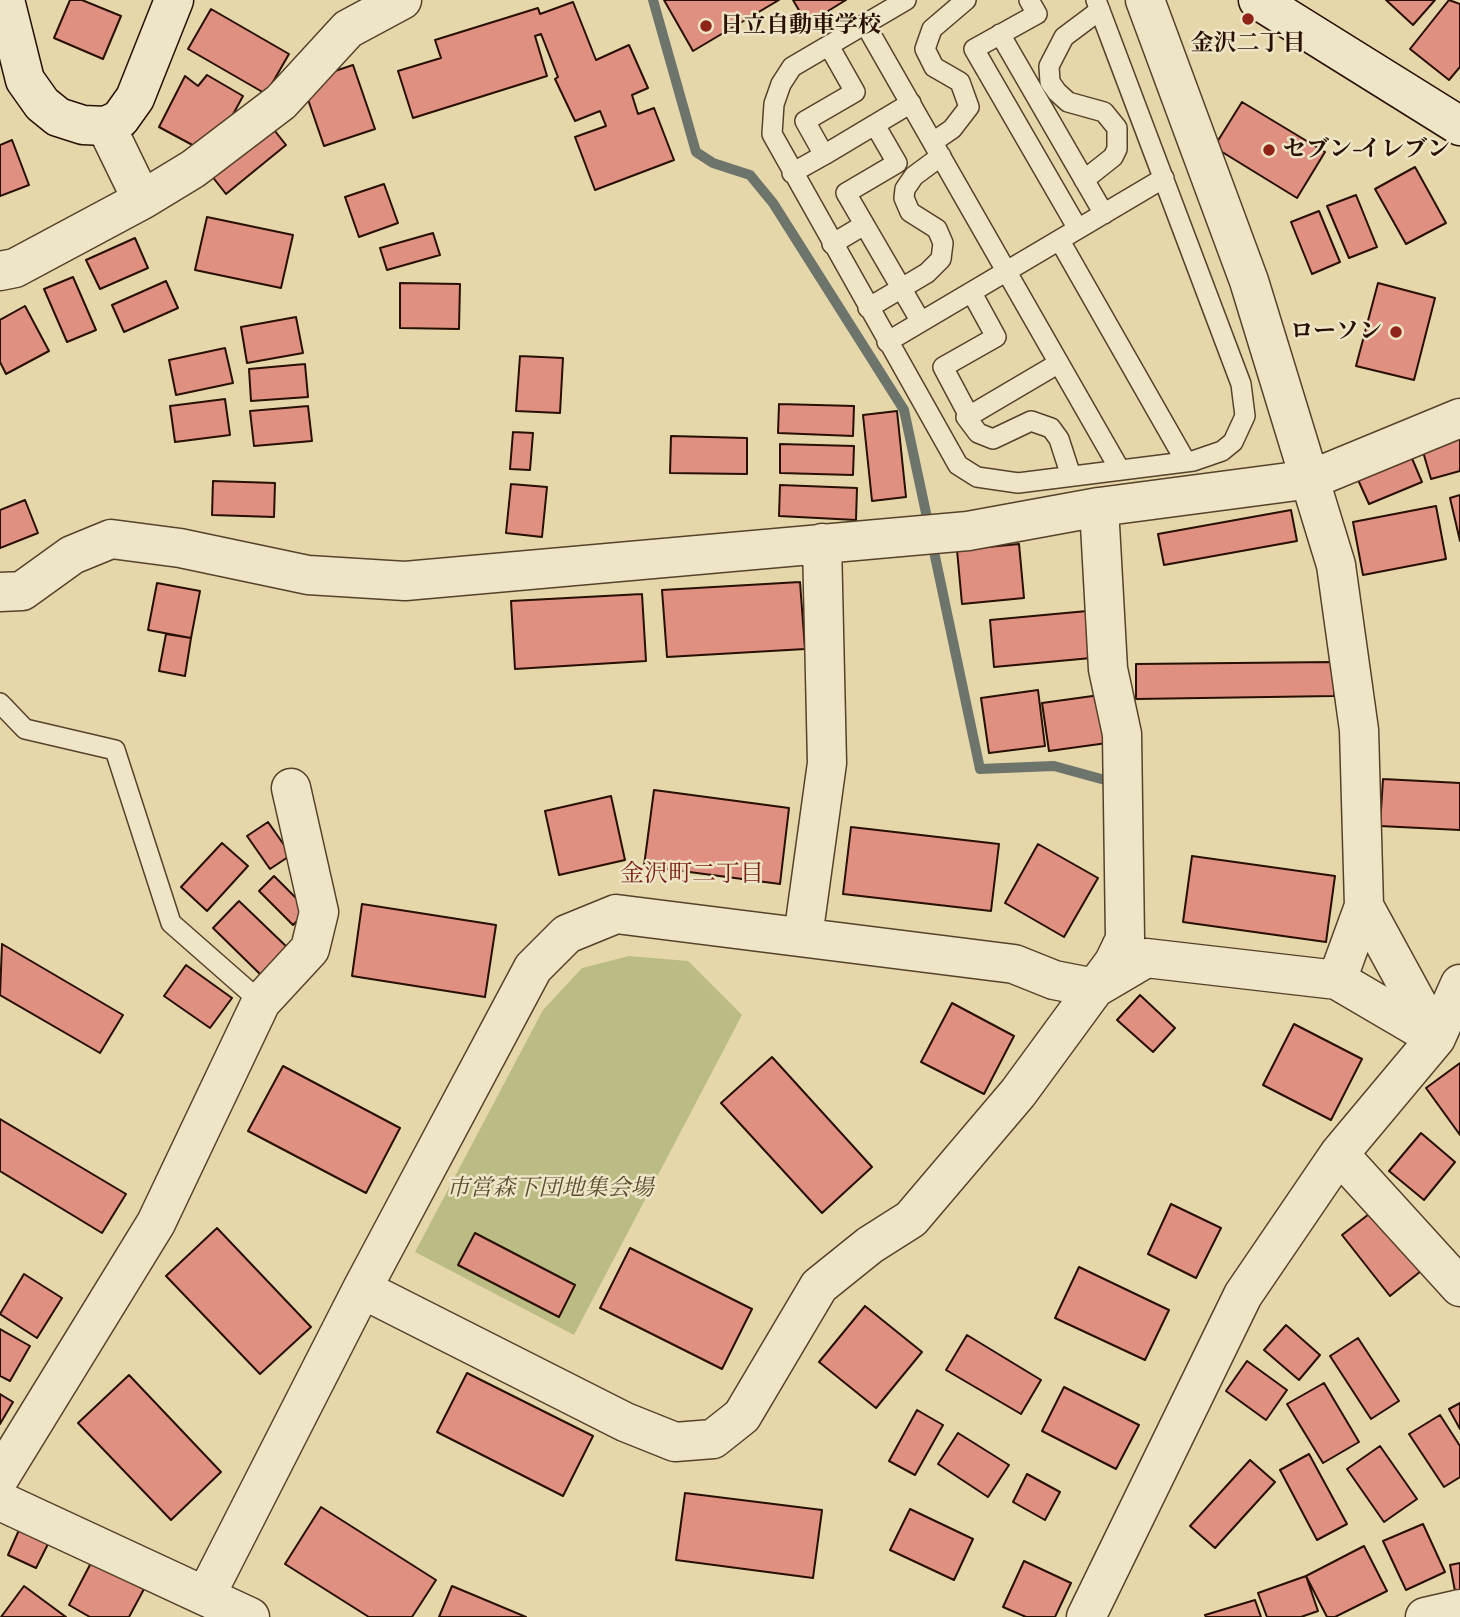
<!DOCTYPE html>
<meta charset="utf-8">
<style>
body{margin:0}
canvas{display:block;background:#e5d7a9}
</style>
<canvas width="1460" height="1617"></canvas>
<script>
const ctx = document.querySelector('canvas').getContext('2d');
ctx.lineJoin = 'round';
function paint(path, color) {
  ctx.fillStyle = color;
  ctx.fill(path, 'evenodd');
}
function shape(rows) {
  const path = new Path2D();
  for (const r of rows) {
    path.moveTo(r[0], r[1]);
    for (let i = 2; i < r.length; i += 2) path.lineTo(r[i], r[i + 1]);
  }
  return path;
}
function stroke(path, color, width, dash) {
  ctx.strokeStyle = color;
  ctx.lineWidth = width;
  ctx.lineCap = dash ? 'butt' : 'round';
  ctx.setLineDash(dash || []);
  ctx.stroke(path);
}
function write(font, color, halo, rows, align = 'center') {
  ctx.font = font + ' "IM FELL French Canon","Noto Serif JP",serif';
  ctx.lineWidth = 5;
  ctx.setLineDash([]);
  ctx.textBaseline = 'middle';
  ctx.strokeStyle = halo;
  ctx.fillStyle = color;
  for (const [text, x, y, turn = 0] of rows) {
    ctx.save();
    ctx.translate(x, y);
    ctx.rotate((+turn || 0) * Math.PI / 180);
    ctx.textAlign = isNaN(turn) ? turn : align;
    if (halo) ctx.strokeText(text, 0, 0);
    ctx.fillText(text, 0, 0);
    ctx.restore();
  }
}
paint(shape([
 [629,956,688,961,742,1015,574,1335,415,1252,543,1010,582,968]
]), '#bbbc83');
stroke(shape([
 [653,0,696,152,713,163,750,175,773,203,904,410,929,527],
 [932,542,980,769,1054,766,1105,780]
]), '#6d746c', 10);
const building = shape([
 [70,0,82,0,121,16,103,59,54,38,70,0],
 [664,0,779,0,693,51,664,0],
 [793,0,846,0,807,24,793,0],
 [1386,0,1435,0,1413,25,1386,0],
 [1449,0,1460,4,1460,67,1449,80,1410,49,1449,0],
 [573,2,596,60,629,45,648,88,632,95,638,114,654,108,674,160,595,190,575,137,606,126,600,111,575,121,555,79,558,77,541,34,535,36,547,76,413,118,398,71,441,58,435,40,538,8,540,14,573,2],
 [211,9,289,54,266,94,188,49,211,9],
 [353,65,375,129,324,146,302,82,353,65],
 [207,75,243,96,211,155,159,127,185,76,198,86,207,75],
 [1242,102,1325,152,1297,198,1214,147,1242,102],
 [271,126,286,145,226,194,211,175,271,126],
 [12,140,29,185,0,196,0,145,12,140],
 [1415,167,1446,223,1406,244,1375,189,1415,167],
 [384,184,398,223,359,237,345,197,384,184],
 [1356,195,1377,247,1349,258,1327,206,1356,195],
 [1319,211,1340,262,1312,274,1291,222,1319,211],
 [207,217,293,235,281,288,195,270,207,217],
 [433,233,440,255,387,270,380,248,433,233],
 [135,238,148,268,100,289,86,260,135,238],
 [73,277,96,330,67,342,44,289,73,277],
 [166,281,178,308,124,332,112,305,166,281],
 [400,283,460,284,459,329,400,328,400,283],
 [1378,283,1435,298,1414,380,1356,366,1378,283],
 [25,306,49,351,6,374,0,362,0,320,25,306],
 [296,317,303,353,247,363,241,327,296,317],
 [225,348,233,383,176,395,169,360,225,348],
 [520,356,563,358,560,413,516,411,520,356],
 [305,364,308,397,251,401,249,369,305,364],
 [225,399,230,435,175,442,170,406,225,399],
 [779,404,854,406,853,436,778,433,779,404],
 [308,406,312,441,254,446,250,411,308,406],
 [897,411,906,497,872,501,863,415,897,411],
 [513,432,533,433,530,470,510,469,513,432],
 [1460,435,1460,471,1431,479,1421,445,1460,435],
 [671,436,747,438,747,474,670,473,671,436],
 [780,444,854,446,853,475,780,473,780,444],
 [1408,449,1422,482,1369,504,1354,471,1408,449],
 [213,481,275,483,274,517,212,515,213,481],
 [511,484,547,487,542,537,506,533,511,484],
 [780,485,857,488,856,520,779,516,780,485],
 [1460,495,1460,541,1450,498,1460,495],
 [25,500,38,533,0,548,0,510,25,500],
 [1436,506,1446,559,1363,575,1353,522,1436,506],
 [1291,510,1297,541,1164,565,1158,534,1291,510],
 [1019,544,1024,598,962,604,957,550,1019,544],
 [800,582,805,649,667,657,662,590,800,582],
 [157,583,200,591,191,638,148,630,157,583],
 [642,594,646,661,515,669,511,601,642,594],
 [1098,610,1102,657,994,667,990,620,1098,610],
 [166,634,191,638,185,676,159,671,166,634],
 [1334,662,1334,696,1136,699,1136,664,1334,662],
 [1038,690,1045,746,989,753,981,698,1038,690],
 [1100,695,1107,743,1049,751,1042,703,1100,695],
 [1383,779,1460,783,1460,830,1380,826,1383,779],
 [654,790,789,808,780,884,644,866,654,790],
 [611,796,625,860,559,875,545,811,611,796],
 [268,822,291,855,270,869,247,836,268,822],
 [851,827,999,844,991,911,843,894,851,827],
 [222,843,248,866,207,911,181,887,222,843],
 [1038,844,1098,878,1064,937,1005,903,1038,844],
 [1192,856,1335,876,1326,942,1183,922,1192,856],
 [274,876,308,910,293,925,259,891,274,876],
 [239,901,289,949,262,976,213,928,239,901],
 [362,904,496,925,485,997,352,976,362,904],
 [2,944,123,1015,100,1053,0,995,2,944],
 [186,965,232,998,210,1028,164,996,186,965],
 [1140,995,1175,1028,1153,1052,1117,1020,1140,995],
 [952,1003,1014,1036,984,1094,921,1062,952,1003],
 [1294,1024,1362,1059,1331,1120,1263,1085,1294,1024],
 [772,1057,872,1167,822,1213,721,1103,772,1057],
 [1460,1063,1460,1135,1426,1088,1460,1063],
 [283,1066,400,1128,366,1193,248,1131,283,1066],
 [0,1119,126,1194,102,1233,0,1171,0,1119],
 [1421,1133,1455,1162,1424,1200,1389,1171,1421,1133],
 [1171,1204,1221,1228,1196,1278,1148,1254,1171,1204],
 [1378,1207,1426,1267,1390,1296,1342,1235,1378,1207],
 [217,1228,311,1327,260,1374,166,1276,217,1228],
 [475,1233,575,1285,559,1317,458,1265,475,1233],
 [630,1248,752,1309,722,1369,600,1308,630,1248],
 [1079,1267,1169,1310,1145,1360,1055,1318,1079,1267],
 [24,1274,62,1298,37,1338,0,1314,24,1274],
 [865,1306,922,1352,876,1408,819,1362,865,1306],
 [1286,1325,1320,1355,1299,1380,1264,1350,1286,1325],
 [0,1329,30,1346,10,1381,0,1376,0,1329],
 [967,1335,1041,1380,1021,1414,946,1370,967,1335],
 [1358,1338,1399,1401,1371,1419,1330,1356,1358,1338],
 [1247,1361,1287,1390,1266,1420,1226,1391,1247,1361],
 [467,1373,593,1436,563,1496,437,1432,467,1373],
 [129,1375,221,1472,171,1520,78,1423,129,1375],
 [1324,1383,1359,1442,1323,1463,1287,1404,1324,1383],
 [1064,1387,1139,1425,1116,1469,1042,1431,1064,1387],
 [0,1394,13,1402,0,1424,0,1394],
 [1460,1403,1460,1429,1449,1409,1460,1403],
 [917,1410,943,1425,915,1475,889,1461,917,1410],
 [1440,1415,1460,1446,1460,1477,1444,1487,1409,1434,1440,1415],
 [958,1433,1009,1465,988,1497,938,1464,958,1433],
 [1380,1446,1417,1499,1384,1522,1347,1469,1380,1446],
 [1309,1454,1347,1524,1317,1540,1280,1470,1309,1454],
 [1250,1460,1275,1482,1215,1548,1190,1526,1250,1460],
 [1027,1474,1060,1492,1045,1520,1013,1502,1027,1474],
 [685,1493,822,1510,813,1578,676,1560,685,1493],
 [321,1507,436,1580,412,1617,369,1617,285,1564,321,1507],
 [910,1509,973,1539,954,1580,890,1550,910,1509],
 [1423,1524,1445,1572,1406,1590,1383,1541,1423,1524],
 [19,1530,48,1544,36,1568,8,1555,19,1530],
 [1364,1546,1387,1591,1335,1617,1327,1617,1306,1576,1364,1546],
 [92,1561,144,1589,129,1617,90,1617,69,1605,92,1561],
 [1024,1561,1071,1583,1055,1617,1026,1617,1003,1607,1024,1561],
 [1460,1563,1460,1590,1455,1591,1450,1565,1460,1563],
 [1306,1576,1318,1611,1301,1617,1267,1617,1258,1593,1306,1576],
 [24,1586,66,1617,1,1617,24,1586],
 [452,1586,526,1617,439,1617,452,1586],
 [1255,1600,1261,1617,1206,1617,1205,1615,1255,1600]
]);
paint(building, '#df9080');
stroke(building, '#280f00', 2);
const lane = shape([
 [906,0,792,67,781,84,774,104,772,134,958,465,977,477,1018,483,1193,461,1222,451,1233,442,1245,416,1241,384,1096,0],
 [1029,0,1037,14,974,49,1078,229],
 [865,24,1120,470],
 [1000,34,1104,214],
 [829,46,855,92,805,121,824,155,911,103],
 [875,125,897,163,846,193,921,322],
 [933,142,952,129,969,107,960,82,934,67,925,49,932,29,966,0],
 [792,173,824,155],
 [1084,180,1113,157,1117,149,1117,128,1104,112,1068,102,1057,92,1050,82,1049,66,1064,37,1100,10],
 [1060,241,1186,462],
 [832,244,864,225],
 [972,293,996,337,943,367,969,416,1059,363],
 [868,308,927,273,941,259,943,243,937,229,910,212,904,198,905,189,914,176,941,156],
 [887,342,1164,178],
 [966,417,978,433,993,439,1031,421,1051,428,1059,439,1071,476],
 [0,703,25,729,115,750,171,923,261,1002]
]);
const street = shape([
 [1145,0,1249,281,1336,565,1359,730,1364,906,1337,980],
 [106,126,142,200],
 [0,271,15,268,142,200,193,169,281,102,348,29,402,0],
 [0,592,22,591,72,555,111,539,180,548,308,575,405,581,968,531,1099,507,1312,479,1460,418],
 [1364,906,1436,1038],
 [803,937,827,763,822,543],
 [1339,1154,1460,1287],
 [362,1289,625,1422,675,1442,713,1439,742,1416,819,1286,870,1245,911,1219,1018,1093,1114,962,1125,939,1122,734,1108,669,1099,507],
 [0,1477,156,1223,261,1002,310,949,319,912,291,788],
 [0,1501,250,1617],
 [206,1595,362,1289,533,968,567,934,616,914,1014,964,1054,980,1095,988,1146,958,1337,980,1436,1038],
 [1086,1617,1243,1295,1339,1154,1436,1038,1460,984],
 [1425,1617,1460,1609]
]);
const secondary = shape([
 [5,0,25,80,42,104,58,117,83,125,106,126,120,119,135,98,174,0],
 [1258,0,1460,126]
]);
stroke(lane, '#57412a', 22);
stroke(street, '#57412a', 41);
stroke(secondary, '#280f00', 41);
stroke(lane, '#eee5c7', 19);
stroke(street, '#eee5c7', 38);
stroke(secondary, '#eee5c7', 38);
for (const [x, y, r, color] of [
 [1248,19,7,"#8f2418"],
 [706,26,7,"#8f2418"],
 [1269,150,7,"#8f2418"],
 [1396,332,7,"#8f2418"]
]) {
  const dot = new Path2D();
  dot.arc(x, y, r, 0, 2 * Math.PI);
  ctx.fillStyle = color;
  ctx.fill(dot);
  stroke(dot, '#eee5c7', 2.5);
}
write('bold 23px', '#280f00', '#eee5c7', [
 ["日立自動車学校",720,26],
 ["金沢二丁目",1248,44,"center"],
 ["セブン-イレブン",1283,150],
 ["ローソン",1382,332,"right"]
], 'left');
write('italic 23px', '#5b4c2e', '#eee5c7', [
 ["市営森下団地集会場",550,1189]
]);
write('24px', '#7a1f14', '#eee5c7', [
 ["金沢町二丁目",692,875]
]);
</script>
